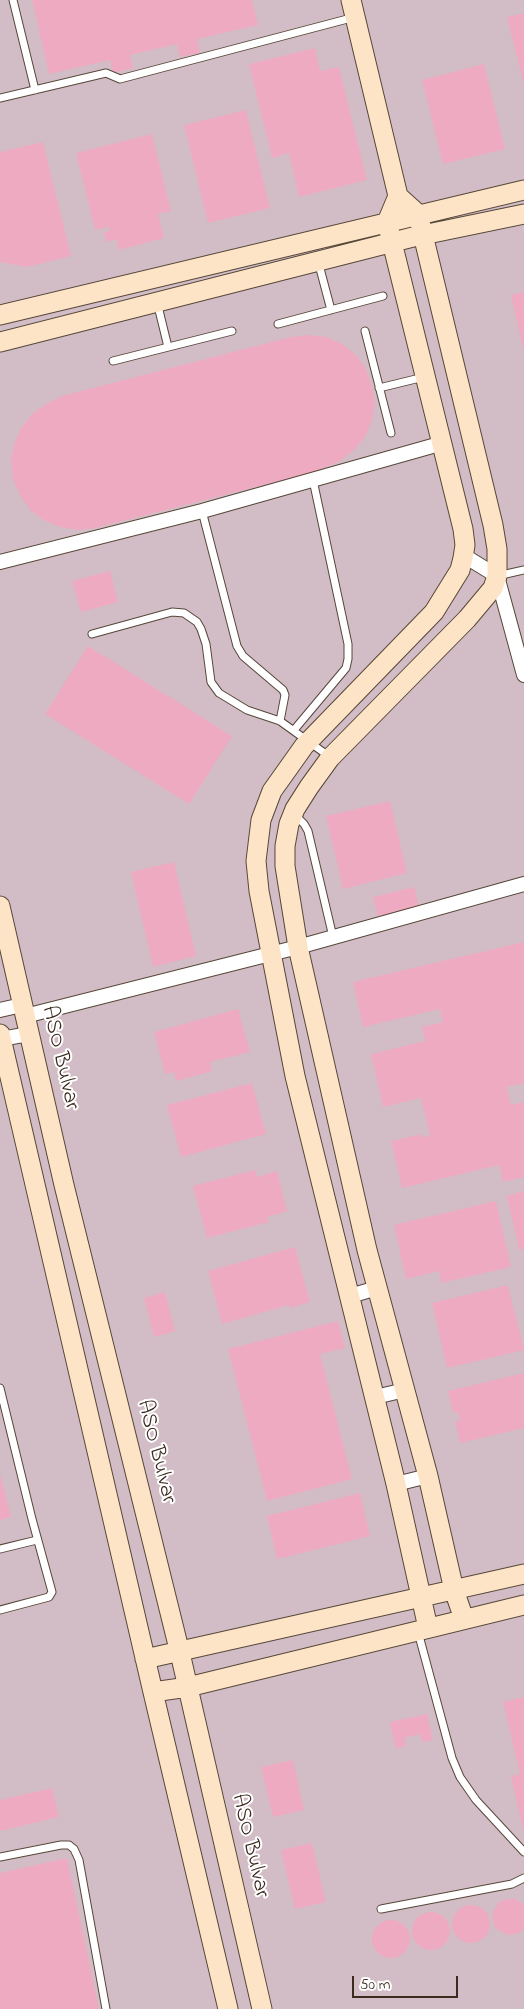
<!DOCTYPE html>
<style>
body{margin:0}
#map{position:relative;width:524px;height:2009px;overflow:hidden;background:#f0e9cf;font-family:"Indie Flower",sans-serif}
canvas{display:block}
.scale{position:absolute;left:352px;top:1976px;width:106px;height:22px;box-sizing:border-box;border:2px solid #3b2a1e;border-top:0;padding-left:6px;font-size:15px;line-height:18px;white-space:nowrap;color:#3b2a1e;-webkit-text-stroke:4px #fff;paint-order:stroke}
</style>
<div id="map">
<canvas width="524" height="2009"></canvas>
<div class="scale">50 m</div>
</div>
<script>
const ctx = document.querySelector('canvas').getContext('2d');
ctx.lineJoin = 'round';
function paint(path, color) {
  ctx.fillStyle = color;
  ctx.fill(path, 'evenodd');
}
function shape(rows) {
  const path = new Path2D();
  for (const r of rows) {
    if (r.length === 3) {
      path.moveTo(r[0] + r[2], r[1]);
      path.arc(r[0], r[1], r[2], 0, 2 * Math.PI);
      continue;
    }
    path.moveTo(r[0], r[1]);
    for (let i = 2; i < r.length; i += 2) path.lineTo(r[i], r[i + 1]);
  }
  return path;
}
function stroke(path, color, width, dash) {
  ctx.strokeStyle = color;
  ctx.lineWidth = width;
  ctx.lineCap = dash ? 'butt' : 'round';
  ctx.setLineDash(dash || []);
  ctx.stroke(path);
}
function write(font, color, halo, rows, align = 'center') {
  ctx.font = font + ' "Indie Flower",sans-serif';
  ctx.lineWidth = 4;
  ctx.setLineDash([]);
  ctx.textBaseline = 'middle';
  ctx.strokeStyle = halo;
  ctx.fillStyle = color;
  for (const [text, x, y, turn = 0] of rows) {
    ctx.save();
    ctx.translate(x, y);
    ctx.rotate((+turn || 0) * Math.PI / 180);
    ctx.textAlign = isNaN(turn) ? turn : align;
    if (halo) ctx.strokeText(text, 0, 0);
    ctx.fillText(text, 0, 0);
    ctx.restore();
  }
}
paint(shape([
 [0,0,524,0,524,2009,0,2009]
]), '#d2bdc6');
paint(shape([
 [32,0,252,0,258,25,197,39,200,53,180,57,177,44,130,55,133,68,113,73,110,60,49,74],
 [524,13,524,81,523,81,507,17],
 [315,48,320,71,339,67,367,180,299,197,289,153,272,158,249,64],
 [484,64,505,149,443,164,422,80],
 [246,110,270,208,208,223,184,125],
 [152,134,171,211,158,214,164,238,119,250,116,239,106,242,104,232,110,231,109,227,95,230,76,153],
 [43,142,71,256,27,267,0,262,0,152],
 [524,292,524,348,523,348,511,295],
 [308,335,326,337,342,344,356,355,366,369,372,386,375,403,372,420,365,437,354,450,340,461,314,472,95,528,77,530,60,527,44,520,30,510,20,495,13,479,11,461,14,444,21,428,32,414,46,404,62,396,291,337],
 [110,571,118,602,81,612,72,581],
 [88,646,232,736,189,804,45,714],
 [390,801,407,873,343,889,326,816],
 [174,862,196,956,153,967,131,872],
 [414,887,419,907,378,917,373,897],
 [524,942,524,1083,507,1087,511,1105,524,1102,524,1177,503,1182,499,1165,402,1188,391,1141,422,1134,423,1137,430,1136,421,1098,383,1107,371,1054,425,1041,422,1027,443,1022,440,1009,363,1027,353,982],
 [238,1009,250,1052,210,1062,212,1071,176,1081,174,1072,165,1074,154,1032],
 [252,1083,266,1134,181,1157,167,1105],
 [255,1170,257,1177,277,1171,287,1211,267,1217,269,1222,207,1238,193,1186],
 [524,1191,524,1249,519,1250,507,1196],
 [496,1201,511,1267,441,1283,439,1271,406,1279,394,1225],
 [295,1247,310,1302,290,1308,289,1305,222,1324,208,1271],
 [508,1285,524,1350,447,1368,432,1303],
 [165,1292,175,1331,154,1337,144,1298],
 [338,1321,345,1348,320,1354,352,1479,267,1501,228,1349],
 [524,1373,524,1428,460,1443,455,1422,460,1421,458,1412,453,1413,448,1391],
 [0,1474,11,1517,0,1520],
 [360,1493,370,1536,277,1559,267,1516],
 [524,1697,524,1830,523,1830,511,1776,520,1774,503,1702],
 [427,1714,433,1740,422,1742,420,1734,404,1738,406,1746,396,1749,390,1722],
 [293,1760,304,1810,273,1817,261,1767],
 [52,1788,59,1817,0,1831,0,1800],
 [312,1843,326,1902,295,1909,281,1850],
 [67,1858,99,2009,0,2009,0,1873],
 [513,1898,524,1904,524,1929,517,1934,508,1935,495,1928,492,1914,499,1902],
 [471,1924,19],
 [431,1931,19],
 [391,1939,19]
]), '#eeaac0');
const lane = shape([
 [13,0,35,90],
 [0,98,106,73,120,79,355,17],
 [318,261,331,310],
 [157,302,168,347],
 [278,324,383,296],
 [365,331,391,433],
 [113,361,232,331],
 [379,388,424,377],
 [202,511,237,646,243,656,283,690,285,695,280,721],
 [497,576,524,570],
 [92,634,172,612,184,613,197,622,201,629,206,644,211,682,219,693,247,710,280,721,330,757],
 [294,730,346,668,348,659,348,644,313,480],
 [295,815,304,824,308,831,333,937],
 [0,1388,32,1519,52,1592,49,1597,0,1610],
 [0,1549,37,1540],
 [418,1632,452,1758,460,1777,476,1800,524,1852],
 [0,1857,61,1845,69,1845,74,1849,79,1860,106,2009],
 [381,1909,512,1884,524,1878]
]);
const street = shape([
 [463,555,497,576,524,675],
 [0,562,202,511,443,443],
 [0,1010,22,1005],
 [25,1016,298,947,524,884],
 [0,1039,29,1034],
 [350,1296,377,1288],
 [375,1397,405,1390],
 [396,1484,428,1476]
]);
const secondary = shape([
 [351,0,398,196,418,214,493,525,497,549,497,576,493,588,467,619,330,758,309,787,295,809,289,824,285,846,285,866,298,947,367,1250,428,1476,454,1590,464,1619],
 [398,196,387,222,463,529,465,545,463,558,460,570,434,612,304,746,287,770,272,791,261,820,256,861,259,891,295,1076,396,1484,428,1628],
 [0,315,524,190],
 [0,342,413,237,524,214],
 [0,906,64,1185,180,1653,262,2009],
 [0,1034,153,1692,228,2009],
 [145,1659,524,1574],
 [153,1692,188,1687,524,1605]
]);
stroke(lane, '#564739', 9);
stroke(street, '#564739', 16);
stroke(secondary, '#564739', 21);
stroke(lane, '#fff', 7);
stroke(street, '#fff', 14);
stroke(secondary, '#fee4c6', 19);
write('22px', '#3b2a1e', '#fff', [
 ["ASO Bulvar",59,1058,77],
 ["ASO Bulvar",155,1452,76],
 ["ASO Bulvar",249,1846,77]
]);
</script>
